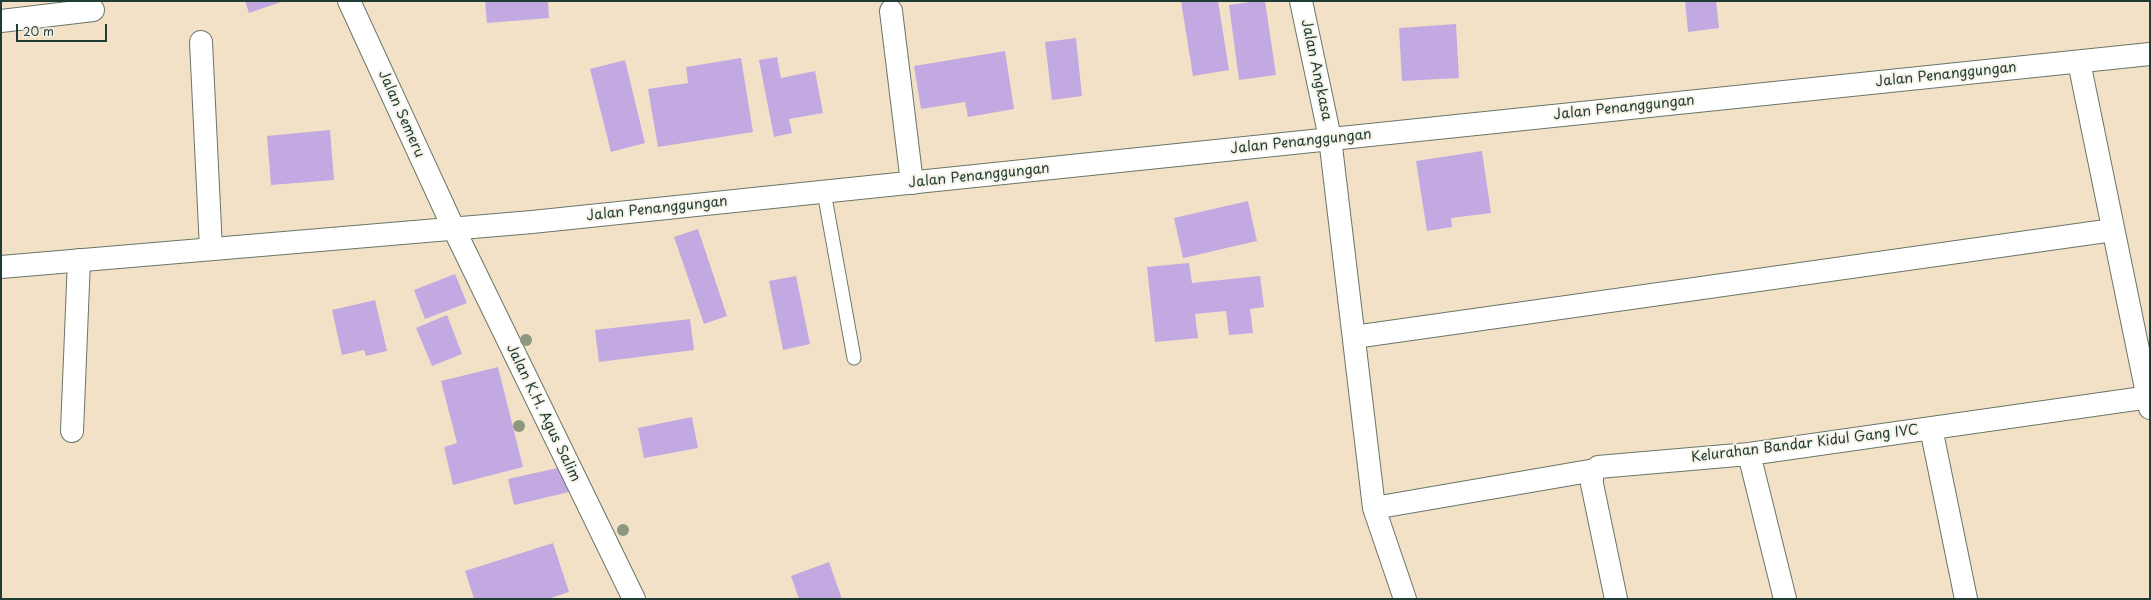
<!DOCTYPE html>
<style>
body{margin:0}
#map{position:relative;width:2151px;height:600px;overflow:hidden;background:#f3e1c7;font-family:"Playpen Sans",sans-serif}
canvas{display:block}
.frame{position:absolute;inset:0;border:2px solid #1f3d34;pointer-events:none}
.scale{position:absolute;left:16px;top:24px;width:91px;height:18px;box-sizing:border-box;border:2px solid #1f3d34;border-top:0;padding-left:5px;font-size:12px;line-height:14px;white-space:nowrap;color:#1f3d34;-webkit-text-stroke:3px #f7f3e8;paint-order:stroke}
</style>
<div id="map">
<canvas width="2151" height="600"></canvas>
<div class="frame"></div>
<div class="scale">20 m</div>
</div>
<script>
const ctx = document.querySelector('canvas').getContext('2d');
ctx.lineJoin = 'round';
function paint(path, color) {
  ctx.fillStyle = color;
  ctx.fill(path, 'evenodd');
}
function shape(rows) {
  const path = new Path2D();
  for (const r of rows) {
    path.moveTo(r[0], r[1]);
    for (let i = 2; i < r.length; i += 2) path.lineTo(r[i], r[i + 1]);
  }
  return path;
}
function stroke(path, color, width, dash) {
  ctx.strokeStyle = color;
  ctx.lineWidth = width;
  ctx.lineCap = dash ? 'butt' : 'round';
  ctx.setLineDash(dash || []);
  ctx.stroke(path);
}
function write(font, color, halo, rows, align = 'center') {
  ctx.font = font + ' "Playpen Sans",sans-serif';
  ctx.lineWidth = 4;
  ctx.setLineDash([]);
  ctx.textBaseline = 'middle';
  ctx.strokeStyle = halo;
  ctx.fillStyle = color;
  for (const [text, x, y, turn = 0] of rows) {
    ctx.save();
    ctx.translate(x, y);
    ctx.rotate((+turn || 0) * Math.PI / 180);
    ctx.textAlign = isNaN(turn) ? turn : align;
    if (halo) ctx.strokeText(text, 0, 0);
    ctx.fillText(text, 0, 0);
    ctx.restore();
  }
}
paint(shape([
 [245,1,284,1,249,13],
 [485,1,548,1,549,18,487,23],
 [1181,1,1218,1,1229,70,1193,76],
 [1257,1,1265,1,1276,75,1239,80,1229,5],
 [1685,1,1716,1,1719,28,1688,32],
 [1456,24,1459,78,1402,81,1399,28],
 [1076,38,1082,96,1052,100,1045,42],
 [1005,51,1014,109,968,117,965,102,921,109,914,66],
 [777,57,781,78,815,71,823,113,789,119,792,133,774,137,759,60],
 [741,58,753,132,658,147,648,89,688,83,686,67],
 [625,60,645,143,611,152,590,69],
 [330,130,334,180,271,185,267,136],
 [1482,151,1491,213,1451,218,1452,227,1427,231,1416,161],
 [1248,201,1257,241,1183,258,1174,218],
 [698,229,727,316,704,324,674,237],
 [1189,263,1192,283,1260,276,1264,307,1250,309,1253,333,1229,335,1226,311,1195,314,1198,338,1155,342,1147,267],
 [455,274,467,303,425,319,414,290],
 [796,276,810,344,783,350,769,281],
 [375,300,387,351,366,356,364,350,342,355,332,310],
 [447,315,462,354,432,366,416,328],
 [690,319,694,350,599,362,595,330],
 [498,367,523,467,453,485,444,447,457,443,441,381],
 [692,417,698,448,644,458,638,428],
 [562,467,569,492,514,505,508,479],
 [553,543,569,592,548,599,474,599,465,571],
 [829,562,842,599,799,599,791,576]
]), '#c3a9e2');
const lane = shape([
 [824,192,854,358]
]);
const street = shape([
 [1301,1,1330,138,1374,508,1405,599],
 [891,11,912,183],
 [1,21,93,10],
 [201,42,211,249],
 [2079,62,2150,408],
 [1354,337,2113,230],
 [1931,428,1966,599],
 [72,431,79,260],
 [1749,454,1785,599],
 [1374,508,1595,470],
 [1616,599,1592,484,1592,473,1598,467,1749,454,2150,397]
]);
const secondary = shape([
 [1,267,532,222,2150,54]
]);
const highway = shape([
 [349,1,453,227,634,599]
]);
stroke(lane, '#697667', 15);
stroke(street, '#697667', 24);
stroke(secondary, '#697667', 24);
stroke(highway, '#697667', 24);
stroke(lane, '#fff', 13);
stroke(street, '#fff', 22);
stroke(secondary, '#fff', 22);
stroke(highway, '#fff', 22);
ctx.fillStyle = '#8d977e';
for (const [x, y] of [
 [526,340],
 [519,426],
 [623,530]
]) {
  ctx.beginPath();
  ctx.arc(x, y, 6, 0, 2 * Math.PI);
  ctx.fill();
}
write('14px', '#1f3d34', '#f7f3e8', [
 ["Jalan Angkasa",1316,70,78],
 ["Jalan Penanggungan",1946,75,-6],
 ["Jalan Penanggungan",1624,108,-6],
 ["Jalan Semeru",401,114,66],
 ["Jalan Penanggungan",1301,142,-6],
 ["Jalan Penanggungan",979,176,-6],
 ["Jalan Penanggungan",657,209,-6],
 ["Jalan K.H. Agus Salim",543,413,64],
 ["Kelurahan Bandar Kidul Gang IVC",1805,444,-7]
]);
</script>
